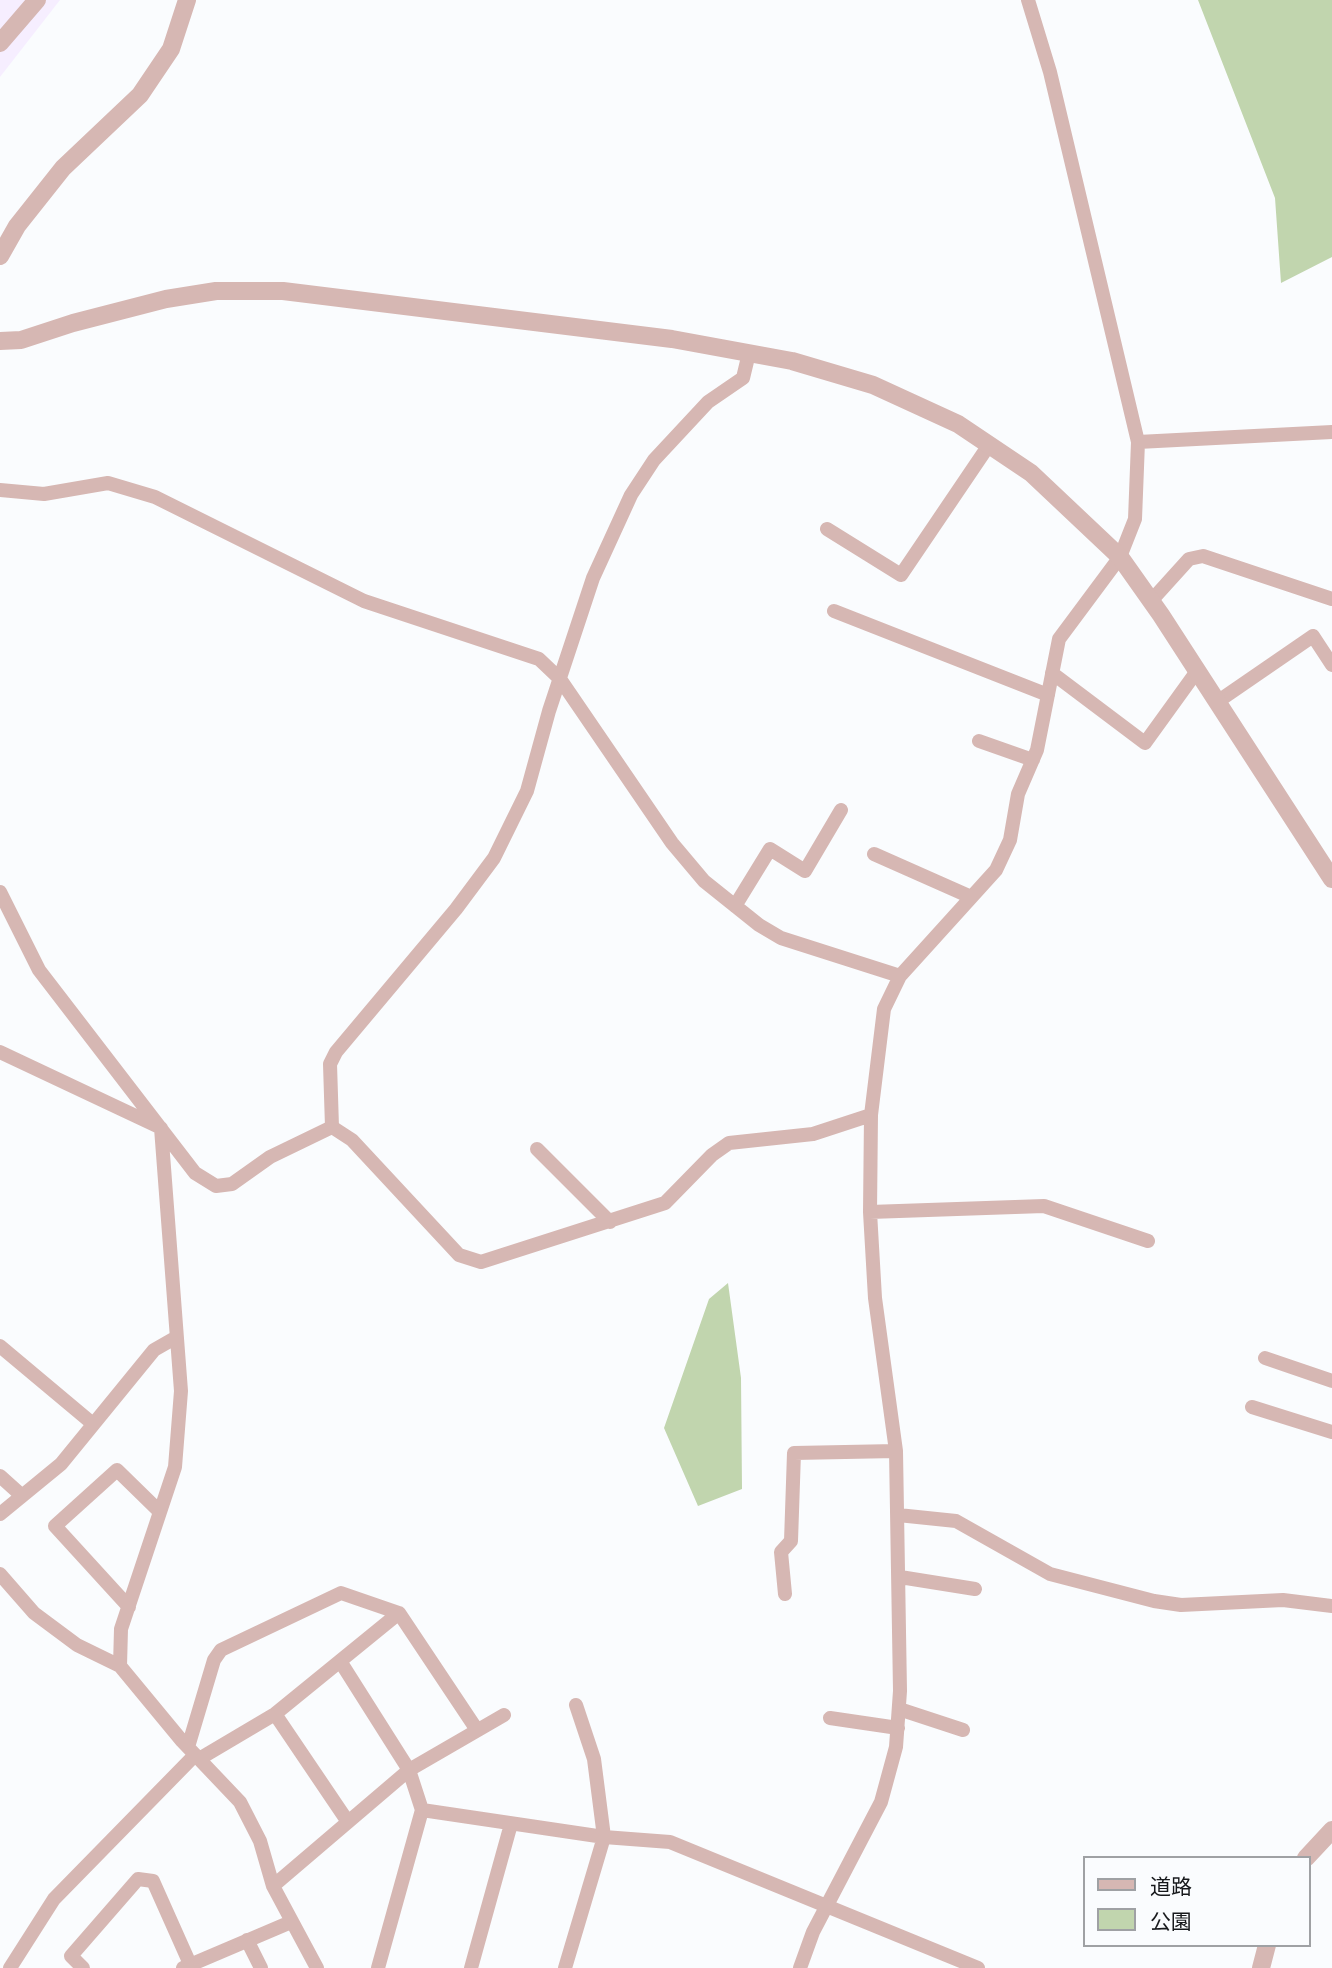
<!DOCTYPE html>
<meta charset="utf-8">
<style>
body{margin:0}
#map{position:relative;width:1332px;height:1968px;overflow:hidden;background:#fafcfe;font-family:"PT Sans","Noto Sans JP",sans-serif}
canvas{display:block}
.legend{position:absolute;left:1083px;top:1856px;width:228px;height:91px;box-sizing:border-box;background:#fafcfe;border:2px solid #9fa1a4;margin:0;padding:9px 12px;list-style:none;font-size:21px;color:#17191c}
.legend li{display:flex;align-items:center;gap:14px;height:35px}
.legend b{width:35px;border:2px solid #9fa1a4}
</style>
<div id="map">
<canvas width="1332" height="1968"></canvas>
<ul class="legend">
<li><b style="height:9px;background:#d6b7b3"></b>道路</li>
<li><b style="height:19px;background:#c1d5ae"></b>公園</li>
</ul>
</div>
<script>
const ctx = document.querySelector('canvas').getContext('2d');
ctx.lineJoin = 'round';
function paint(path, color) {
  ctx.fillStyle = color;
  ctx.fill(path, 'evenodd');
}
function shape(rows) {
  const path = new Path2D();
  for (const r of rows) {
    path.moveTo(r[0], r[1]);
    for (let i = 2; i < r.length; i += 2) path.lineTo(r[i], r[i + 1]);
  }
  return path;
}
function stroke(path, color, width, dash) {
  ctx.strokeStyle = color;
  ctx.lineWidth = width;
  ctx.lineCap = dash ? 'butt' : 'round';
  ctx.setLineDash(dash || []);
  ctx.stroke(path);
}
paint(shape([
 [0,0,60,0,0,77]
]), '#f6eeff');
paint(shape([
 [1198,0,1332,0,1332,257,1281,283,1275,198],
 [728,1283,741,1378,742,1489,698,1506,664,1428,709,1299]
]), '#c1d5ae');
stroke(shape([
 [1138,442,1332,432],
 [0,490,44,494,108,483,155,497,364,601,539,659,560,679,672,843,704,881,759,925,781,938,900,976],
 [827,529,901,575,989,445],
 [1151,601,1189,559,1203,556,1332,599],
 [834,611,1048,695],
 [1052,673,1145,743,1197,671],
 [1217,702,1313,636,1332,665],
 [979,741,1033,760],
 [874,854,971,897],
 [0,892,39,970,195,1173,216,1186,232,1184,270,1157,332,1127],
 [735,906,770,849,805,871,841,810],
 [0,1052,157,1126],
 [332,1127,330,1064,336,1052,456,909,494,858,527,791,549,711,593,578,631,495,654,460,708,402,743,378,749,353],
 [332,1127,352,1140,459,1255,481,1262,665,1203,712,1155,729,1143,813,1134,871,1115],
 [537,1149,610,1222],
 [870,1212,1044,1206,1148,1241],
 [0,1346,93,1424],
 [1265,1358,1332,1381],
 [1252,1407,1332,1432],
 [0,1476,20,1494],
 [0,1514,61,1464,154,1350,175,1338],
 [898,1515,956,1521,1050,1574,1154,1601,1181,1605,1283,1600,1332,1606],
 [0,1574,34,1613,77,1645,120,1666,182,1741,240,1802,260,1841,273,1886,317,1968],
 [900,1577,975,1589],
 [785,1594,781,1552,791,1541,794,1453,896,1451],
 [129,1607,55,1526,117,1470,160,1512],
 [340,1661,409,1770,422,1810,604,1837,670,1842,978,1968],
 [120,1666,121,1629,175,1467,181,1391,161,1128],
 [899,1709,963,1730],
 [275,1714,348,1822],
 [830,1718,898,1728],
 [188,1747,214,1660,221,1650,341,1593,399,1613,477,1730],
 [199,1759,275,1714,399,1613],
 [273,1886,409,1770,504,1715],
 [247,1940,261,1968],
 [10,1968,54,1899,195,1755],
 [83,1968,71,1956,138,1879,153,1881,190,1964],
 [183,1968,291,1922],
 [378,1968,422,1810],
 [471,1968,511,1824],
 [565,1968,604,1837,594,1759,576,1705],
 [800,1968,813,1932,881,1802,896,1747,900,1691,896,1451,875,1298,870,1212,871,1115,884,1009,900,976,996,870,1010,840,1018,794,1037,750,1059,639,1120,557,1135,519,1138,442,1050,72,1028,0]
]), '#d6b7b3', 14);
stroke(shape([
 [0,43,37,0],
 [0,256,17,226,63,168,140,95,171,49,187,0],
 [0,341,21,340,73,323,166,299,216,291,283,291,672,339,792,361,873,385,958,424,1031,473,1120,557,1161,615,1332,879],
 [1306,1858,1332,1830],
 [1261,1968,1267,1945]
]), '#d6b7b3', 18);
</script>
